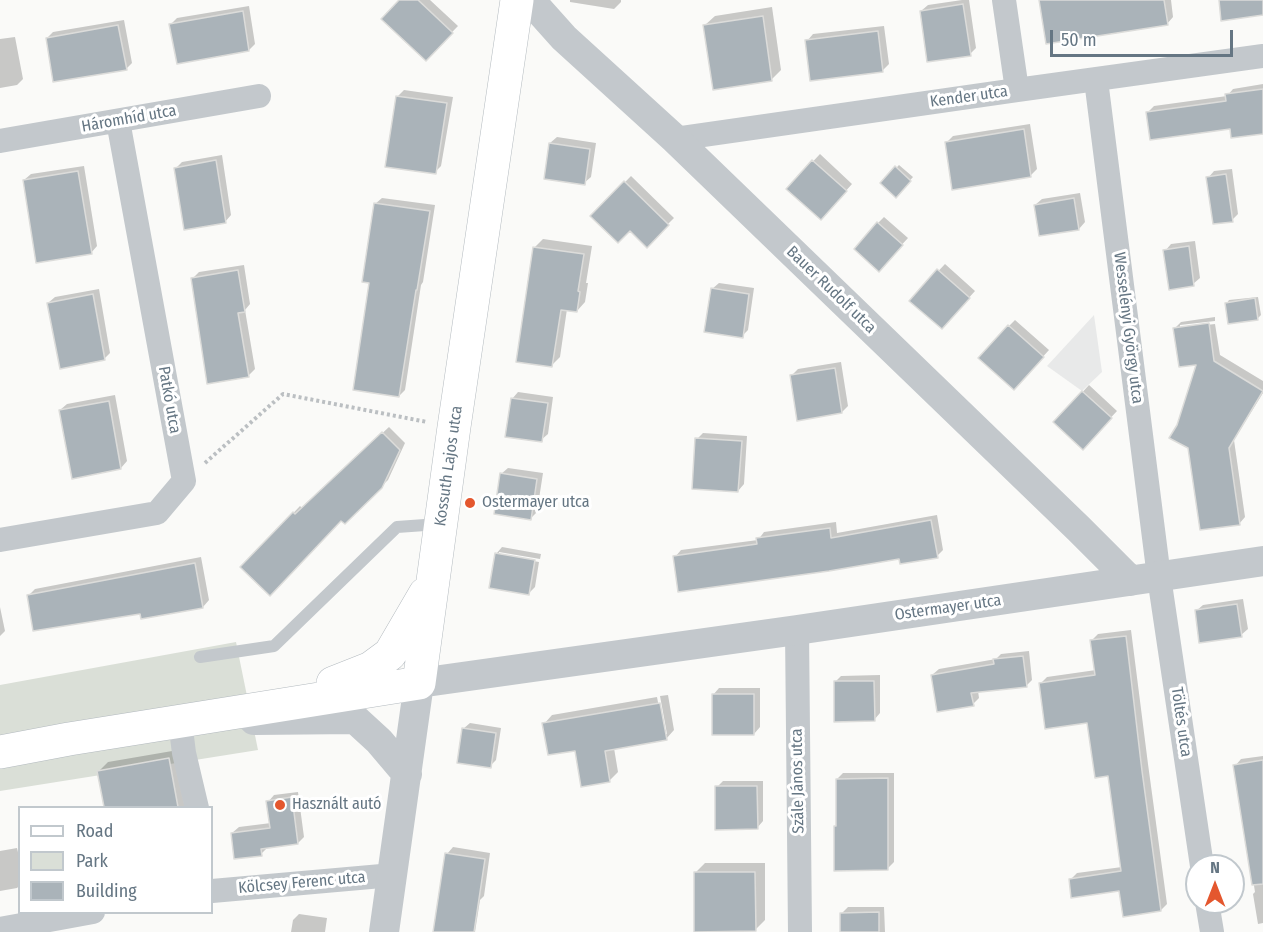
<!DOCTYPE html>
<meta charset="utf-8">
<style>
body{margin:0}
#map{position:relative;width:1263px;height:932px;overflow:hidden;background:#fafaf8;font-family:"Fira Sans Condensed",sans-serif}
canvas{display:block}
.legend{position:absolute;left:18px;top:806px;width:195px;height:108px;box-sizing:border-box;background:#fff;border:2px solid #c1c8cd;margin:0;padding:8px 10px;list-style:none;font-size:18px;color:#657683}
.legend li{display:flex;align-items:center;gap:12px;height:30px}
.legend b{width:30px;border:2px solid #c1c8cd}
.north{position:absolute;left:1185px;top:854px;width:60px;height:60px;box-sizing:border-box;background:#fff;border:2px solid #c1c8cd;border-radius:50%;rotate:0deg;font-size:16px;font-weight:700;line-height:24px;text-align:center;color:#657683}
.north::after{content:'';display:block;margin:auto;width:21px;height:27px;background:#e4572e;clip-path:polygon(50% 0,100% 100%,50% 72%,0 100%)}
.scale{position:absolute;left:1050px;top:30px;width:183px;height:27px;box-sizing:border-box;border:3px solid #657683;border-top:0;padding-left:8px;font-size:18px;line-height:21px;white-space:nowrap;color:#657683;-webkit-text-stroke:4px #fff;paint-order:stroke}
</style>
<div id="map">
<canvas width="1263" height="932"></canvas>
<ul class="legend">
<li><b style="height:8px;background:#fff"></b>Road</li>
<li><b style="height:16px;background:#dadfd7"></b>Park</li>
<li><b style="height:16px;background:#aab3b9"></b>Building</li>
</ul>
<div class="north">N</div>
<div class="scale">50 m</div>
</div>
<script>
const ctx = document.querySelector('canvas').getContext('2d');
ctx.lineJoin = 'round';
function paint(path, color) {
  ctx.fillStyle = color;
  ctx.fill(path, 'evenodd');
}
function shape(rows) {
  const path = new Path2D();
  for (const r of rows) {
    path.moveTo(r[0], r[1]);
    for (let i = 2; i < r.length; i += 2) path.lineTo(r[i], r[i + 1]);
  }
  return path;
}
function stroke(path, color, width, dash) {
  ctx.strokeStyle = color;
  ctx.lineWidth = width;
  ctx.lineCap = dash ? 'butt' : 'round';
  ctx.setLineDash(dash || []);
  ctx.stroke(path);
}
function write(font, color, halo, rows, align = 'center') {
  ctx.font = font + ' "Fira Sans Condensed",sans-serif';
  ctx.lineWidth = 6;
  ctx.setLineDash([]);
  ctx.textBaseline = 'middle';
  ctx.strokeStyle = halo;
  ctx.fillStyle = color;
  for (const [text, x, y, turn = 0] of rows) {
    ctx.save();
    ctx.translate(x, y);
    ctx.rotate((+turn || 0) * Math.PI / 180);
    ctx.textAlign = isNaN(turn) ? turn : align;
    if (halo) ctx.strokeText(text, 0, 0);
    ctx.fillText(text, 0, 0);
    ctx.restore();
  }
}
paint(shape([
 [1094,315,1102,372,1082,391,1047,366]
]), '#e8e9e9');
paint(shape([
 [236,642,258,750,0,791,0,685]
]), '#dadfd7');
paint(shape([
 [401,0,430,0,458,26,426,59],
 [570,0,621,0,621,2,614,9,570,2],
 [962,0,969,0,976,48,970,54,921,11,928,5],
 [1041,0,1171,0,1173,17,1167,24],
 [249,6,255,44,249,50,171,24,177,18],
 [772,7,781,70,771,80,705,25,715,16],
 [124,20,132,63,126,69,47,38,53,32],
 [884,26,889,64,882,71,807,41,813,34],
 [15,37,23,79,17,85,0,88,0,39],
 [1263,84,1263,132,1148,112,1154,106,1227,96,1233,89],
 [404,90,453,97,441,166,435,172,398,96],
 [1030,124,1037,169,1030,176,946,143,953,136],
 [557,137,596,143,591,177,584,183,550,143],
 [820,154,852,184,827,212,788,188],
 [222,155,231,215,225,222,175,169,182,162],
 [899,165,913,177,896,196,882,183],
 [84,166,97,246,91,253,24,180,31,174],
 [1232,169,1238,214,1232,220,1208,178,1214,171],
 [631,176,674,218,647,245,630,229,592,216],
 [1080,193,1085,222,1079,229,1035,205,1042,199],
 [382,198,435,205,423,282,421,285,405,390,399,396,371,282,375,204],
 [884,217,908,238,885,263,878,223],
 [543,239,592,246,586,283,588,283,585,302,577,311,567,309,560,357,552,365,535,247],
 [1195,241,1200,278,1193,284,1165,251,1171,244],
 [945,264,975,291,948,321,911,300],
 [244,265,250,304,245,310,255,369,248,376,192,279,199,272],
 [719,283,754,288,748,330,742,336,712,289],
 [99,289,110,353,104,359,48,303,55,297],
 [1258,297,1261,315,1258,318,1227,303,1229,300],
 [1215,317,1215,321,1180,325,1180,328,1215,324,1220,355,1263,381,1263,393,1234,440,1245,517,1239,524,1189,447,1178,426,1198,363,1175,328,1181,322],
 [1015,320,1049,350,1020,382,1009,326],
 [841,362,848,406,842,412,792,375,798,369],
 [1089,385,1117,411,1089,441,1055,422],
 [518,392,553,397,548,434,541,440,512,399],
 [115,395,127,461,121,468,60,410,67,404],
 [389,427,405,443,388,480,345,522,341,519,242,567,300,506,302,508],
 [703,433,747,436,744,484,738,491,697,439],
 [508,468,543,473,537,512,531,518,501,474],
 [937,515,943,550,937,556,675,557,681,550,758,540,764,532,836,522,837,533],
 [502,547,541,554,540,559,499,552,499,555,539,562,535,587,529,593,496,554],
 [201,557,209,600,203,607,142,612,29,595,35,589],
 [1243,599,1248,629,1241,635,1196,611,1203,605],
 [0,607,5,631,0,636],
 [1131,630,1148,764,1167,904,1161,910,1120,889,1070,880,1077,873,1122,867,1109,774,1088,721,1041,683,1047,677,1096,670,1092,640,1098,634],
 [1029,651,1032,680,1026,686,978,691,979,698,973,704,932,675,939,669,996,659,1001,654],
 [880,675,880,713,874,720,835,682,841,676],
 [719,688,760,688,760,727,754,734,713,695],
 [668,695,674,730,666,739,614,748,618,772,609,781,544,724,552,715,657,697,664,734,667,734,660,696],
 [470,723,501,728,496,760,490,766,463,729],
 [178,750,189,808,105,808,99,771,108,762],
 [1263,756,1263,923,1258,924,1253,894,1255,892,1235,766,1241,759],
 [843,773,894,773,894,862,887,869,837,779],
 [723,781,763,781,763,821,757,828,717,787],
 [298,792,304,837,298,843,267,848,261,854,232,833,239,827,271,823,268,802,274,795],
 [453,847,490,853,484,896,480,900,475,932,434,932,447,854],
 [17,848,20,861,20,885,17,888,0,891,0,851],
 [705,863,765,863,765,920,755,930,695,873],
 [848,907,884,907,885,932,842,932,842,913],
 [299,914,327,918,325,932,291,932,293,920]
]), '#0003');
const building = shape([
 [399,0,418,0,453,33,426,61,381,19,399,0],
 [1039,0,1164,0,1168,25,1046,44,1039,0],
 [1219,0,1263,0,1263,15,1221,21,1219,0],
 [963,4,971,56,927,62,920,11,963,4],
 [243,11,249,51,177,64,169,24,243,11],
 [763,16,772,81,713,90,703,25,763,16],
 [118,25,127,70,53,82,46,38,118,25],
 [878,31,883,72,810,81,805,40,878,31],
 [1263,89,1263,134,1231,138,1230,129,1150,140,1146,112,1226,101,1225,94,1263,89],
 [396,96,447,103,436,174,385,167,396,96],
 [1024,129,1031,177,952,190,945,142,1024,129],
 [549,143,590,149,585,185,544,179,549,143],
 [216,160,226,223,184,230,174,168,216,160],
 [812,160,847,191,821,220,786,189,812,160],
 [895,166,911,181,896,198,880,183,895,166],
 [78,171,92,254,36,263,23,180,78,171],
 [1226,174,1233,222,1213,224,1206,177,1226,174],
 [624,181,669,225,647,248,630,231,618,243,590,216,624,181],
 [1074,198,1079,230,1039,236,1034,205,1074,198],
 [374,203,430,211,417,290,416,290,399,397,353,390,369,283,362,282,374,203],
 [877,222,903,245,879,272,854,249,877,222],
 [1189,246,1194,286,1169,290,1163,250,1189,246],
 [533,247,584,254,578,291,580,292,577,312,561,310,552,367,516,362,533,247],
 [937,269,970,298,942,329,909,301,937,269],
 [238,270,245,312,238,313,249,377,207,384,191,278,238,270],
 [711,288,749,294,743,338,704,332,711,288],
 [93,294,105,360,60,369,47,303,93,294],
 [1255,298,1258,320,1228,324,1225,303,1255,298],
 [1209,323,1214,361,1263,391,1229,448,1240,525,1200,530,1188,448,1169,438,1177,425,1196,365,1179,367,1173,328,1209,323],
 [1008,325,1044,357,1014,390,978,358,1008,325],
 [835,368,842,413,797,421,790,375,835,368],
 [1082,391,1112,418,1083,450,1053,422,1082,391],
 [511,398,548,403,542,442,505,437,511,398],
 [109,401,121,469,72,479,59,410,109,401],
 [382,432,400,450,382,488,345,524,341,521,270,596,240,567,293,512,295,514,382,432],
 [695,438,742,441,738,492,692,489,695,438],
 [500,473,537,479,531,520,494,514,500,473],
 [931,520,938,558,900,564,899,559,829,571,678,592,673,556,757,544,756,538,830,528,831,538,931,520],
 [495,553,535,560,529,595,489,588,495,553],
 [195,563,203,608,141,619,140,614,33,631,27,595,195,563],
 [1237,604,1242,637,1199,643,1195,610,1237,604],
 [1126,636,1142,771,1161,911,1123,917,1119,891,1071,898,1069,879,1121,871,1108,776,1095,778,1087,723,1045,729,1039,683,1095,675,1090,640,1126,636],
 [1023,656,1027,687,971,693,974,706,937,712,931,675,994,664,993,659,1023,656],
 [834,681,874,681,875,721,834,722,834,681],
 [712,694,754,694,754,735,712,735,712,694],
 [660,703,667,740,605,751,610,782,581,787,575,751,548,755,542,723,660,703],
 [462,728,496,733,491,768,457,763,462,728],
 [169,758,178,807,104,807,97,771,169,758],
 [1263,760,1263,884,1252,885,1233,765,1263,760],
 [888,778,888,870,834,871,834,826,836,826,836,779,888,778],
 [715,786,757,786,758,829,715,830,715,786],
 [292,797,298,844,261,849,262,856,234,859,231,833,270,828,266,801,292,797],
 [445,853,485,859,474,932,433,932,445,853],
 [694,872,755,872,756,931,694,932,694,872],
 [879,912,879,932,840,932,840,913,879,912]
]);
paint(building, '#aab3b9');
stroke(building, '#dcdcda', 1.5);
const secondary = shape([
 [333,683,371,668,390,654,425,594],
 [0,752,69,739,419,683,454,427,517,0]
]);
stroke(secondary, '#b3babf', 34);
stroke(shape([
 [205,463,283,394,427,422]
]), '#bbbfc2', 4, [3, 3]);
stroke(shape([
 [200,657,274,646,397,527,439,524]
]), '#c3c8cc', 12);
stroke(shape([
 [1004,0,1017,90],
 [1096,80,1159,577,1202,866],
 [675,139,1017,90,1263,56],
 [0,141,259,96],
 [0,540,157,513,184,481,118,121],
 [797,630,800,932],
 [180,721,184,753,197,808],
 [212,891,393,875],
 [1207,902,1212,932],
 [0,929,93,912]
]), '#c3c8cc', 24);
stroke(shape([
 [530,0,564,38,675,139,1079,529,1131,581],
 [254,720,355,719,379,741,407,774],
 [384,932,419,683,797,630,1263,561]
]), '#c3c8cc', 30);
stroke(secondary, '#fff', 33);
for (const [x, y, r, color] of [
 [470,503,6,"#e4572e"],
 [280,805,6,"#e4572e"]
]) {
  const dot = new Path2D();
  dot.arc(x, y, r, 0, 2 * Math.PI);
  ctx.fillStyle = color;
  ctx.fill(dot);
  stroke(dot, '#fff', 2);
}
write('16px', '#657683', '#fff', [
 ["Kender utca",969,97,-8],
 ["Háromhíd utca",129,119,-10],
 ["Bauer Rudolf utca",831,290,44],
 ["Wesselényi György utca",1128,328,83],
 ["Patkó utca",169,400,80],
 ["Kossuth Lajos utca",449,466,-82],
 ["Ostermayer utca",948,608,-8],
 ["Töltés utca",1181,722,82],
 ["Szále János utca",798,781,-91],
 ["Kölcsey Ferenc utca",302,883,-5]
]);
write('16px', '#657683', '#fff', [
 ["Ostermayer utca",482,503],
 ["Használt autó",292,805]
], 'left');
</script>
